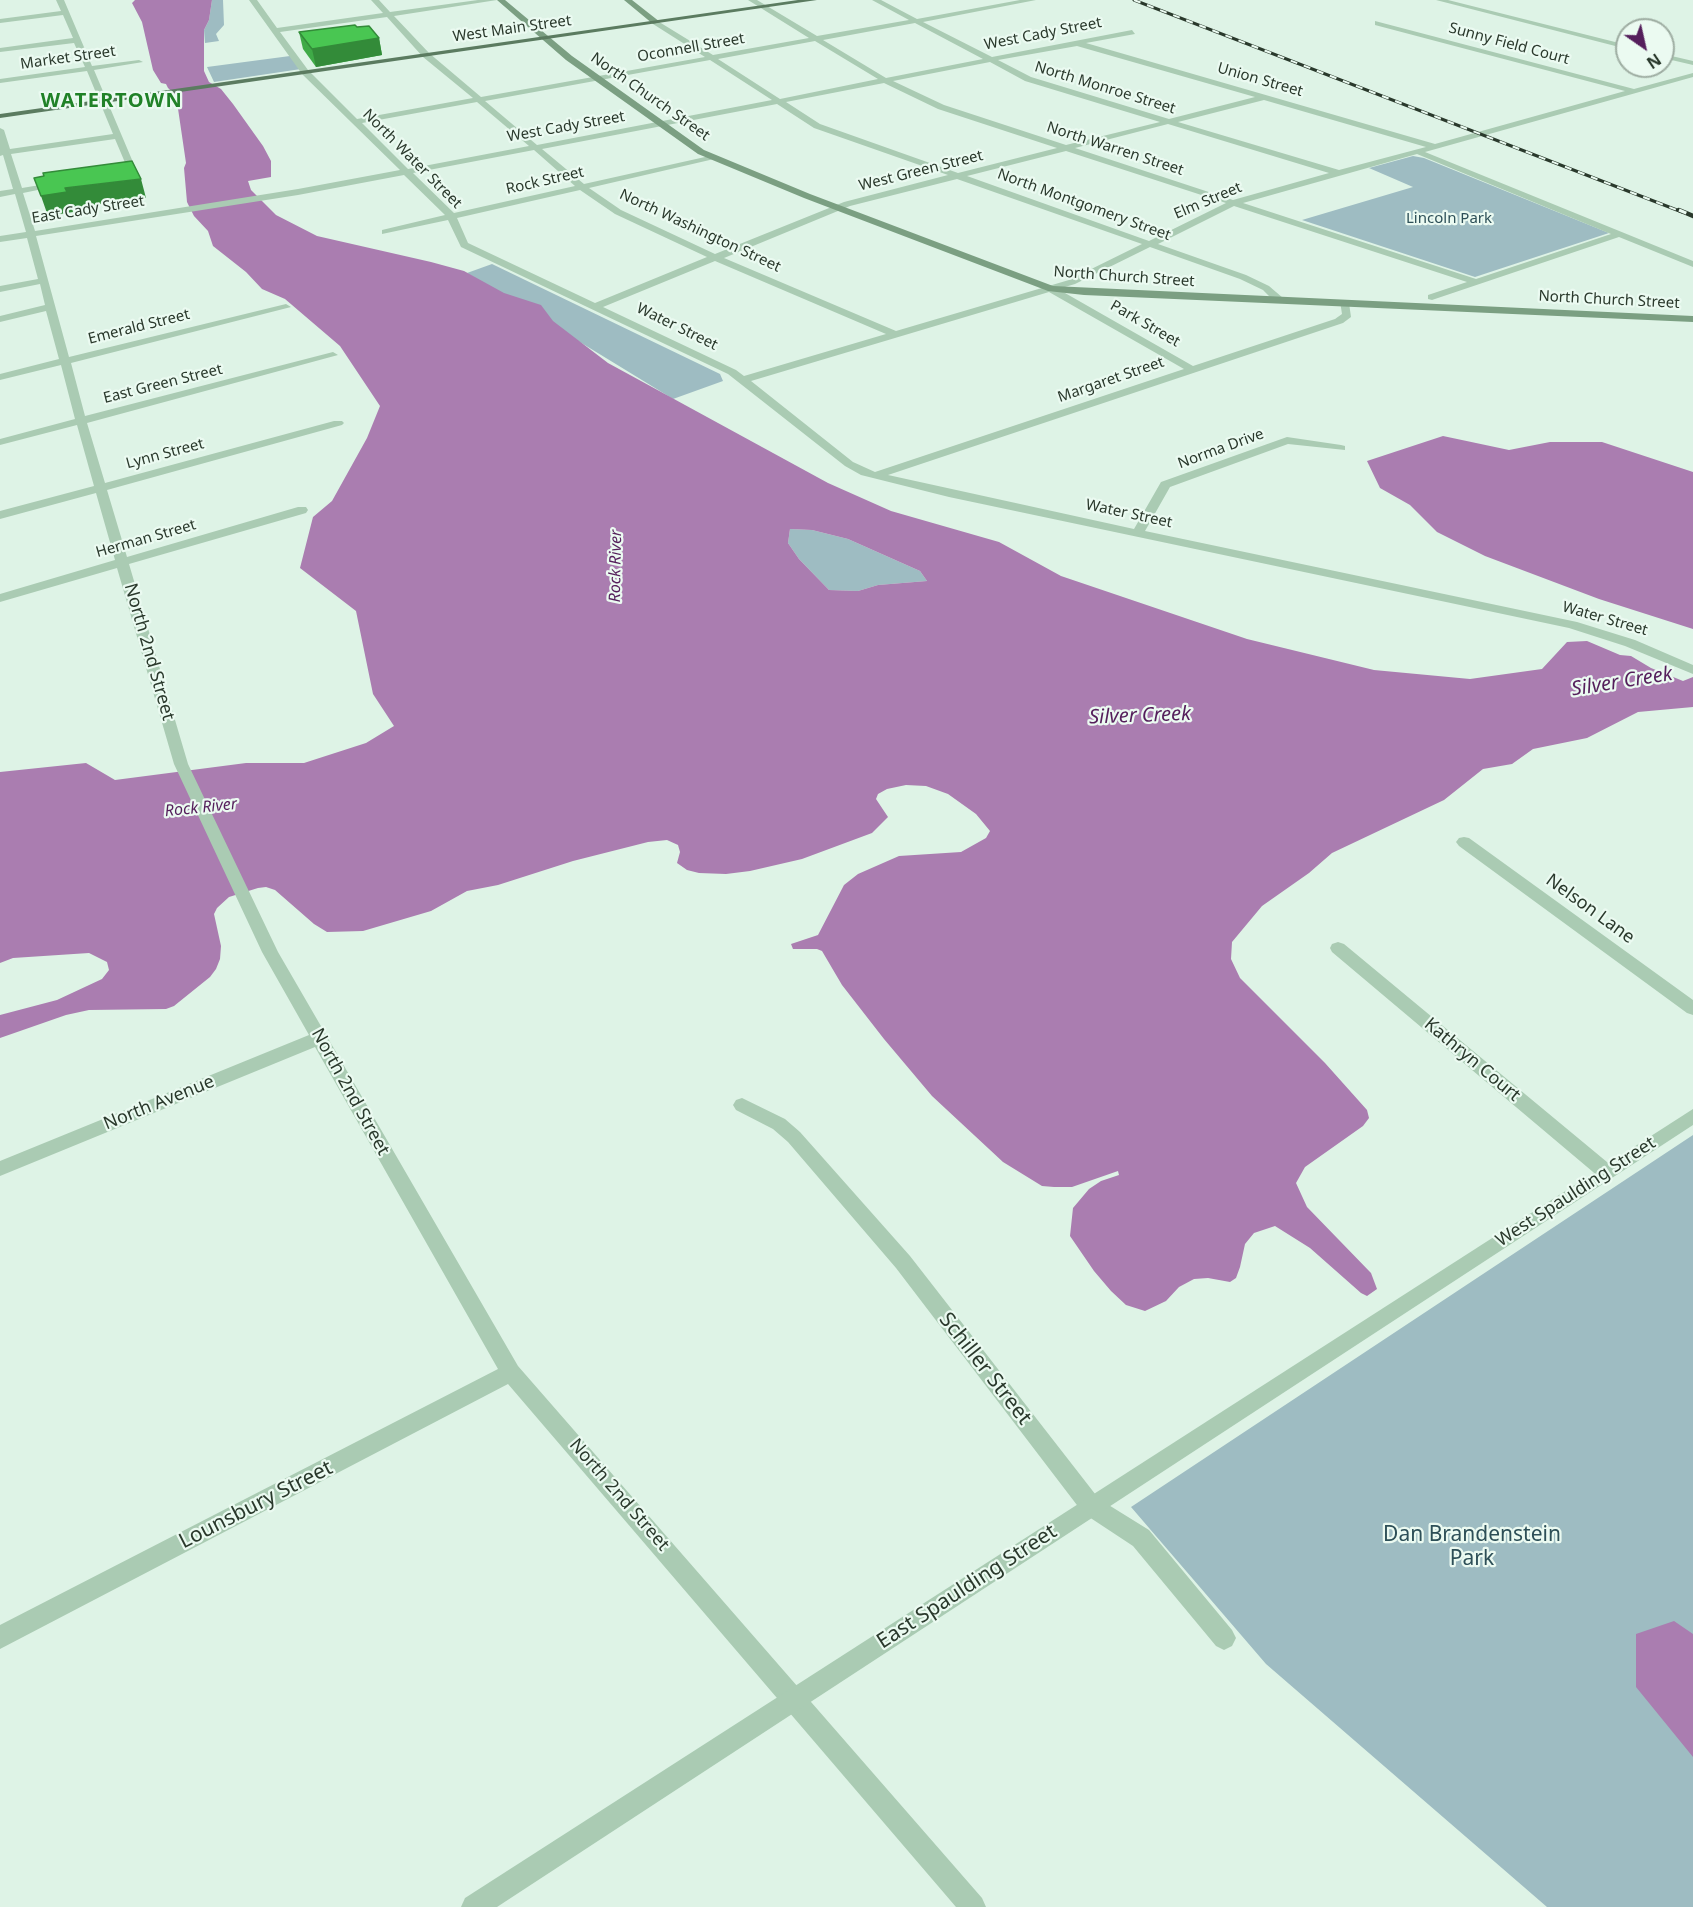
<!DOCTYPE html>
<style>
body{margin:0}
#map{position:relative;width:1693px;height:1907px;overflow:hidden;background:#def3e6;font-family:"Noto Sans",sans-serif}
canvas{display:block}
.north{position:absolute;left:1615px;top:18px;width:60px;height:60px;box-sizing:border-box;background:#ebfaf1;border:2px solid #9eada2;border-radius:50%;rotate:146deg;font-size:16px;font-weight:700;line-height:24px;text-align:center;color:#2a392c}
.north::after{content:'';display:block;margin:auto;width:21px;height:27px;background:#541e5b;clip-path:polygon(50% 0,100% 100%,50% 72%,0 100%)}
</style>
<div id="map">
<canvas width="1693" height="1907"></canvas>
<div class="north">N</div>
</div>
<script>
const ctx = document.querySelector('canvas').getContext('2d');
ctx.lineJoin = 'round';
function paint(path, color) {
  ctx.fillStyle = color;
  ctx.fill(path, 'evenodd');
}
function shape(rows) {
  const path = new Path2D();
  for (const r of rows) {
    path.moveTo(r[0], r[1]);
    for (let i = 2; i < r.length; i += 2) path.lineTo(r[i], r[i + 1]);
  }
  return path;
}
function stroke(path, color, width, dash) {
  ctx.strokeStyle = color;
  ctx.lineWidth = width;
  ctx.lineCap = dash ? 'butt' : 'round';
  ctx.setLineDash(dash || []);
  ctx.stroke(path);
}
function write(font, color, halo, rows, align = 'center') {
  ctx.font = font + ' "Noto Sans",sans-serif';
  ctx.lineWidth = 4.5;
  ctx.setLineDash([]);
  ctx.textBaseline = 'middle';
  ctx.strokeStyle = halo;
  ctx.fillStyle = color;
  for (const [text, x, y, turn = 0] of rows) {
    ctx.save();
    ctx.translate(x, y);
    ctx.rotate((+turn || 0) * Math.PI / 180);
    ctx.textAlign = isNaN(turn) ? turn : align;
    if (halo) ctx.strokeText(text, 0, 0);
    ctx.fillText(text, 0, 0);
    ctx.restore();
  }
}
paint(shape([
 [212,0,223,0,224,25,216,34,219,41,205,43,204,30,209,20],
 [290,56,301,69,214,82,207,67],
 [1413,156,1424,158,1609,233,1475,277,1302,220,1413,187,1369,168],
 [492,264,720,374,723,381,673,399,467,273],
 [790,529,812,530,848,539,920,571,927,581,878,585,858,591,829,590,799,559,788,543],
 [1693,1135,1693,1907,1547,1907,1266,1664,1131,1507]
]), '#9ebcc2');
paint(shape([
 [135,0,212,0,209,20,204,30,204,71,209,82,221,89,233,104,263,146,271,161,271,177,248,181,251,190,276,215,317,236,431,262,464,271,504,293,541,305,553,321,608,363,828,483,891,511,999,542,1061,576,1247,639,1374,670,1470,679,1542,669,1567,642,1587,641,1620,655,1631,656,1651,668,1683,681,1693,677,1693,707,1638,712,1587,738,1533,749,1512,764,1483,769,1444,800,1332,853,1309,873,1262,906,1232,942,1231,959,1240,978,1325,1063,1367,1110,1369,1118,1363,1126,1305,1167,1296,1183,1307,1207,1371,1273,1377,1289,1367,1296,1361,1293,1310,1248,1275,1226,1254,1233,1245,1244,1240,1267,1236,1278,1230,1282,1208,1278,1194,1279,1179,1287,1166,1301,1145,1311,1126,1305,1111,1291,1094,1271,1070,1236,1073,1208,1089,1189,1101,1181,1119,1175,1118,1171,1072,1187,1054,1187,1042,1186,1003,1162,932,1096,884,1039,842,985,822,951,817,949,793,949,791,944,818,935,844,885,858,874,899,856,961,852,986,838,990,831,976,814,948,794,926,786,906,785,887,789,878,794,876,799,888,817,872,833,802,859,750,871,726,874,699,873,687,870,677,863,680,852,678,845,667,840,648,842,573,861,498,885,467,891,431,911,363,931,327,932,314,924,275,890,266,887,258,888,229,897,217,908,214,914,221,946,220,959,216,969,210,977,174,1006,166,1009,89,1010,66,1015,0,1038,0,1015,57,1000,102,979,109,970,107,962,89,953,13,958,0,963,0,772,86,763,115,780,246,763,304,763,366,743,394,726,373,694,356,611,300,568,313,517,332,501,367,438,380,406,340,346,285,299,262,289,246,272,213,246,208,231,194,216,187,202,184,168,186,163,176,95,168,88,166,84,161,83,153,70,142,22,132,3],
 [790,529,812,530,848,539,920,571,927,581,878,585,858,591,829,590,799,559,788,543],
 [1443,436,1509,450,1550,442,1602,442,1693,472,1693,629,1599,599,1485,556,1437,532,1410,505,1380,488,1367,461],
 [1674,1621,1693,1634,1693,1757,1636,1687,1636,1634]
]), '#aa7db0');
paint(shape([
 [56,0,64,0,92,66,139,60,143,62,94,70,138,174,125,178,121,175,129,172,115,139,11,154,22,188,58,182,62,185,23,193,35,231,298,189,400,170,302,74,249,0,257,0,277,28,383,13,371,0,379,0,390,12,478,0,497,0,394,16,429,53,481,97,705,57,653,24,656,20,713,55,809,38,748,0,757,0,817,36,909,20,872,0,881,0,917,19,1020,0,1036,0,923,22,992,57,1132,30,1135,34,1086,43,1435,144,1625,91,1375,25,1375,21,1634,89,1693,73,1693,77,1425,152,1693,261,1693,267,1619,237,1432,300,1428,299,1428,295,1467,282,1234,206,1158,244,1246,275,1269,286,1283,298,1283,302,1275,302,1263,290,1240,279,1150,247,1075,284,1058,289,1193,366,1335,319,1342,314,1340,301,1349,303,1351,317,1343,323,888,475,1134,529,1161,482,1287,437,1341,445,1345,446,1345,450,1288,444,1170,487,1145,531,1577,622,1635,640,1693,665,1693,674,1625,646,1569,628,949,497,861,475,845,466,728,374,461,247,448,220,382,234,382,230,445,215,404,175,298,195,36,236,69,357,286,304,291,307,71,363,85,416,333,352,338,355,87,423,105,483,334,421,342,421,344,423,342,425,107,490,127,557,298,507,306,507,308,510,306,513,129,564,188,764,278,952,518,1366,982,1898,986,1907,956,1907,508,1384,0,1649,0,1625,498,1369,315,1047,0,1176,0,1161,309,1035,262,952,174,764,117,568,0,602,0,594,115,560,96,493,0,519,0,511,94,486,77,425,0,445,0,439,75,419,61,365,0,380,0,374,59,359,46,311,0,322,0,316,45,305,40,284,0,292,0,286,38,279,27,238,0,242,0,236,26,232,15,194,0,197,0,191,13,189,3,155,0,156,0,128,4,130,10,149,113,134,87,71,0,83,0,79,85,67,74,43,0,52,0,48,73,38,63,15,0,23,0,19,61,11,56,0],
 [387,17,423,57,473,98,357,119,308,70,280,32,387,17],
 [915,23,983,59,886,78,823,40,915,23],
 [815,41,878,79,780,99,718,59,815,41],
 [1077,46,1255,97,1169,119,1031,77,998,60,1077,46],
 [710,60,772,100,537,145,485,101,710,60],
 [990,62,1025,81,1160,122,1066,145,944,105,893,81,990,62],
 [884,83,938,109,1057,148,958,173,820,124,786,102,884,83],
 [1264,100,1426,147,1339,170,1178,122,1264,100],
 [477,102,529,146,408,169,362,123,477,102],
 [777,104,814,128,948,175,844,202,715,254,621,210,589,188,714,159,714,155,584,184,542,149,777,104],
 [1168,124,1329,173,1233,200,1075,148,1168,124],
 [534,150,575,186,454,213,413,173,534,150],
 [1066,151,1226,203,1149,241,967,176,1066,151],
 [1417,154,1611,234,1476,279,1243,203,1417,154],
 [957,179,1142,244,1069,280,896,331,724,258,850,206,957,179],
 [580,190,615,214,707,257,595,303,468,243,457,218,580,190],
 [715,261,886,334,744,376,736,370,603,307,715,261],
 [1049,292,1184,369,875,472,853,462,751,381,1049,292],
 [1436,0,1448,0,1627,45,1627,49,1436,0],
 [1663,54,1693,61,1693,65,1663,58,1663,54],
 [1464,837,1469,838,1693,1000,1693,1015,1687,1013,1459,846,1456,842,1459,838,1464,837],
 [1338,942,1344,944,1613,1167,1615,1172,1613,1177,1606,1179,1599,1177,1332,952,1330,948,1332,944,1338,942],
 [742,1098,785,1119,800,1132,910,1256,1099,1499,1149,1530,1232,1630,1236,1638,1232,1646,1224,1650,1216,1646,1133,1546,1083,1513,896,1268,788,1142,773,1129,736,1110,733,1105,736,1100,742,1098]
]), '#aacbb3');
paint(shape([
 [1693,1109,1693,1125,497,1907,461,1907,465,1898,1693,1109]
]), '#aacbb3');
paint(shape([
 [497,0,505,0,572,56,704,150,810,194,1053,286,1693,316,1693,322,1084,295,1048,291,804,198,698,154,566,60,497,0],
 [624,0,632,0,660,22,653,24,624,0]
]), '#7b9f82');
paint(shape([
 [798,0,817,0,0,118,0,114,798,0]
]), '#5b7b60');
const railFar1 = shape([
 [1134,0,1682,212]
]);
const rail = shape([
 [1679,210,1693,216]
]);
stroke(railFar1, '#2a392c', 3);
stroke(rail, '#2a392c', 4.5);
stroke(railFar1, '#ebfaf1', 2, [7]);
stroke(rail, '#ebfaf1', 3, [8]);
paint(shape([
 [357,27,379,38,382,55,316,67,303,49,299,32]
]), '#3faa47');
paint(shape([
 [379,38,382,55,316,67,312,49],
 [141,179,146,198,72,208,73,212,48,216,41,196,65,188]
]), '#338b39');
const building = shape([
 [355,25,357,27,369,26,379,38,312,49,299,32,355,25],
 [132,161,141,179,65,188,67,192,41,196,34,178,44,176,43,173,132,161]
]);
paint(building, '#49c652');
stroke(building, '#338b39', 1.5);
write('15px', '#2a392c', '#ebfaf1', [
 ["West Main Street",512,29,-8],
 ["West Cady Street",1043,34,-11],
 ["Sunny Field Court",1509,44,15],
 ["Oconnell Street",691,48,-10],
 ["Market Street",68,58,-8],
 ["Union Street",1260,80,16],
 ["North Monroe Street",1105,88,17],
 ["North Church Street",650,97,35],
 ["West Cady Street",566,127,-10],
 ["North Warren Street",1115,149,18],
 ["North Water Street",412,159,45],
 ["West Green Street",921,171,-14],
 ["Rock Street",545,181,-13],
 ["Elm Street",1208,201,-23],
 ["North Montgomery Street",1084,205,20],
 ["East Cady Street",88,210,-9],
 ["North Washington Street",700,231,25],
 ["North Church Street",1124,277,4],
 ["North Church Street",1609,300,3],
 ["Park Street",1145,324,30],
 ["Emerald Street",139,327,-14],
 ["Water Street",677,327,26],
 ["Margaret Street",1111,380,-19],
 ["East Green Street",163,384,-14],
 ["Norma Drive",1221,449,-20],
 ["Lynn Street",165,454,-15],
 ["Water Street",1129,514,12],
 ["Herman Street",146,539,-16],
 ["Water Street",1605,619,16]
]);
write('15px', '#2d4f57', '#ebfaf1', [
 ["Lincoln Park",1449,219]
]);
write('italic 16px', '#541e5b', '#ebfaf1', [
 ["Rock River",616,566,-89],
 ["Rock River",201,808,-6]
]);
write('18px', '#2a392c', '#ebfaf1', [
 ["North 2nd Street",149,652,74],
 ["Nelson Lane",1590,909,36],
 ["Kathryn Court",1472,1060,40],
 ["North 2nd Street",350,1092,61],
 ["North Avenue",159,1103,-22],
 ["West Spaulding Street",1576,1192,-33],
 ["North 2nd Street",619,1495,49]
]);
ctx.letterSpacing = '1.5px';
write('bold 20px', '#218228', '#ebfaf1', [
 ["WATERTOWN",112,101]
]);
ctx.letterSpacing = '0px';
write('italic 20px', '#541e5b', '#ebfaf1', [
 ["Silver Creek",1622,682,-9],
 ["Silver Creek",1140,716,-2]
]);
write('21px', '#2a392c', '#ebfaf1', [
 ["Schiller Street",985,1369,52],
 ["Lounsbury Street",256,1505,-27],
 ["East Spaulding Street",967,1587,-33]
]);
write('21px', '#2d4f57', '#ebfaf1', [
 ["Dan Brandenstein",1472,1535],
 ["Park",1472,1559]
]);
</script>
